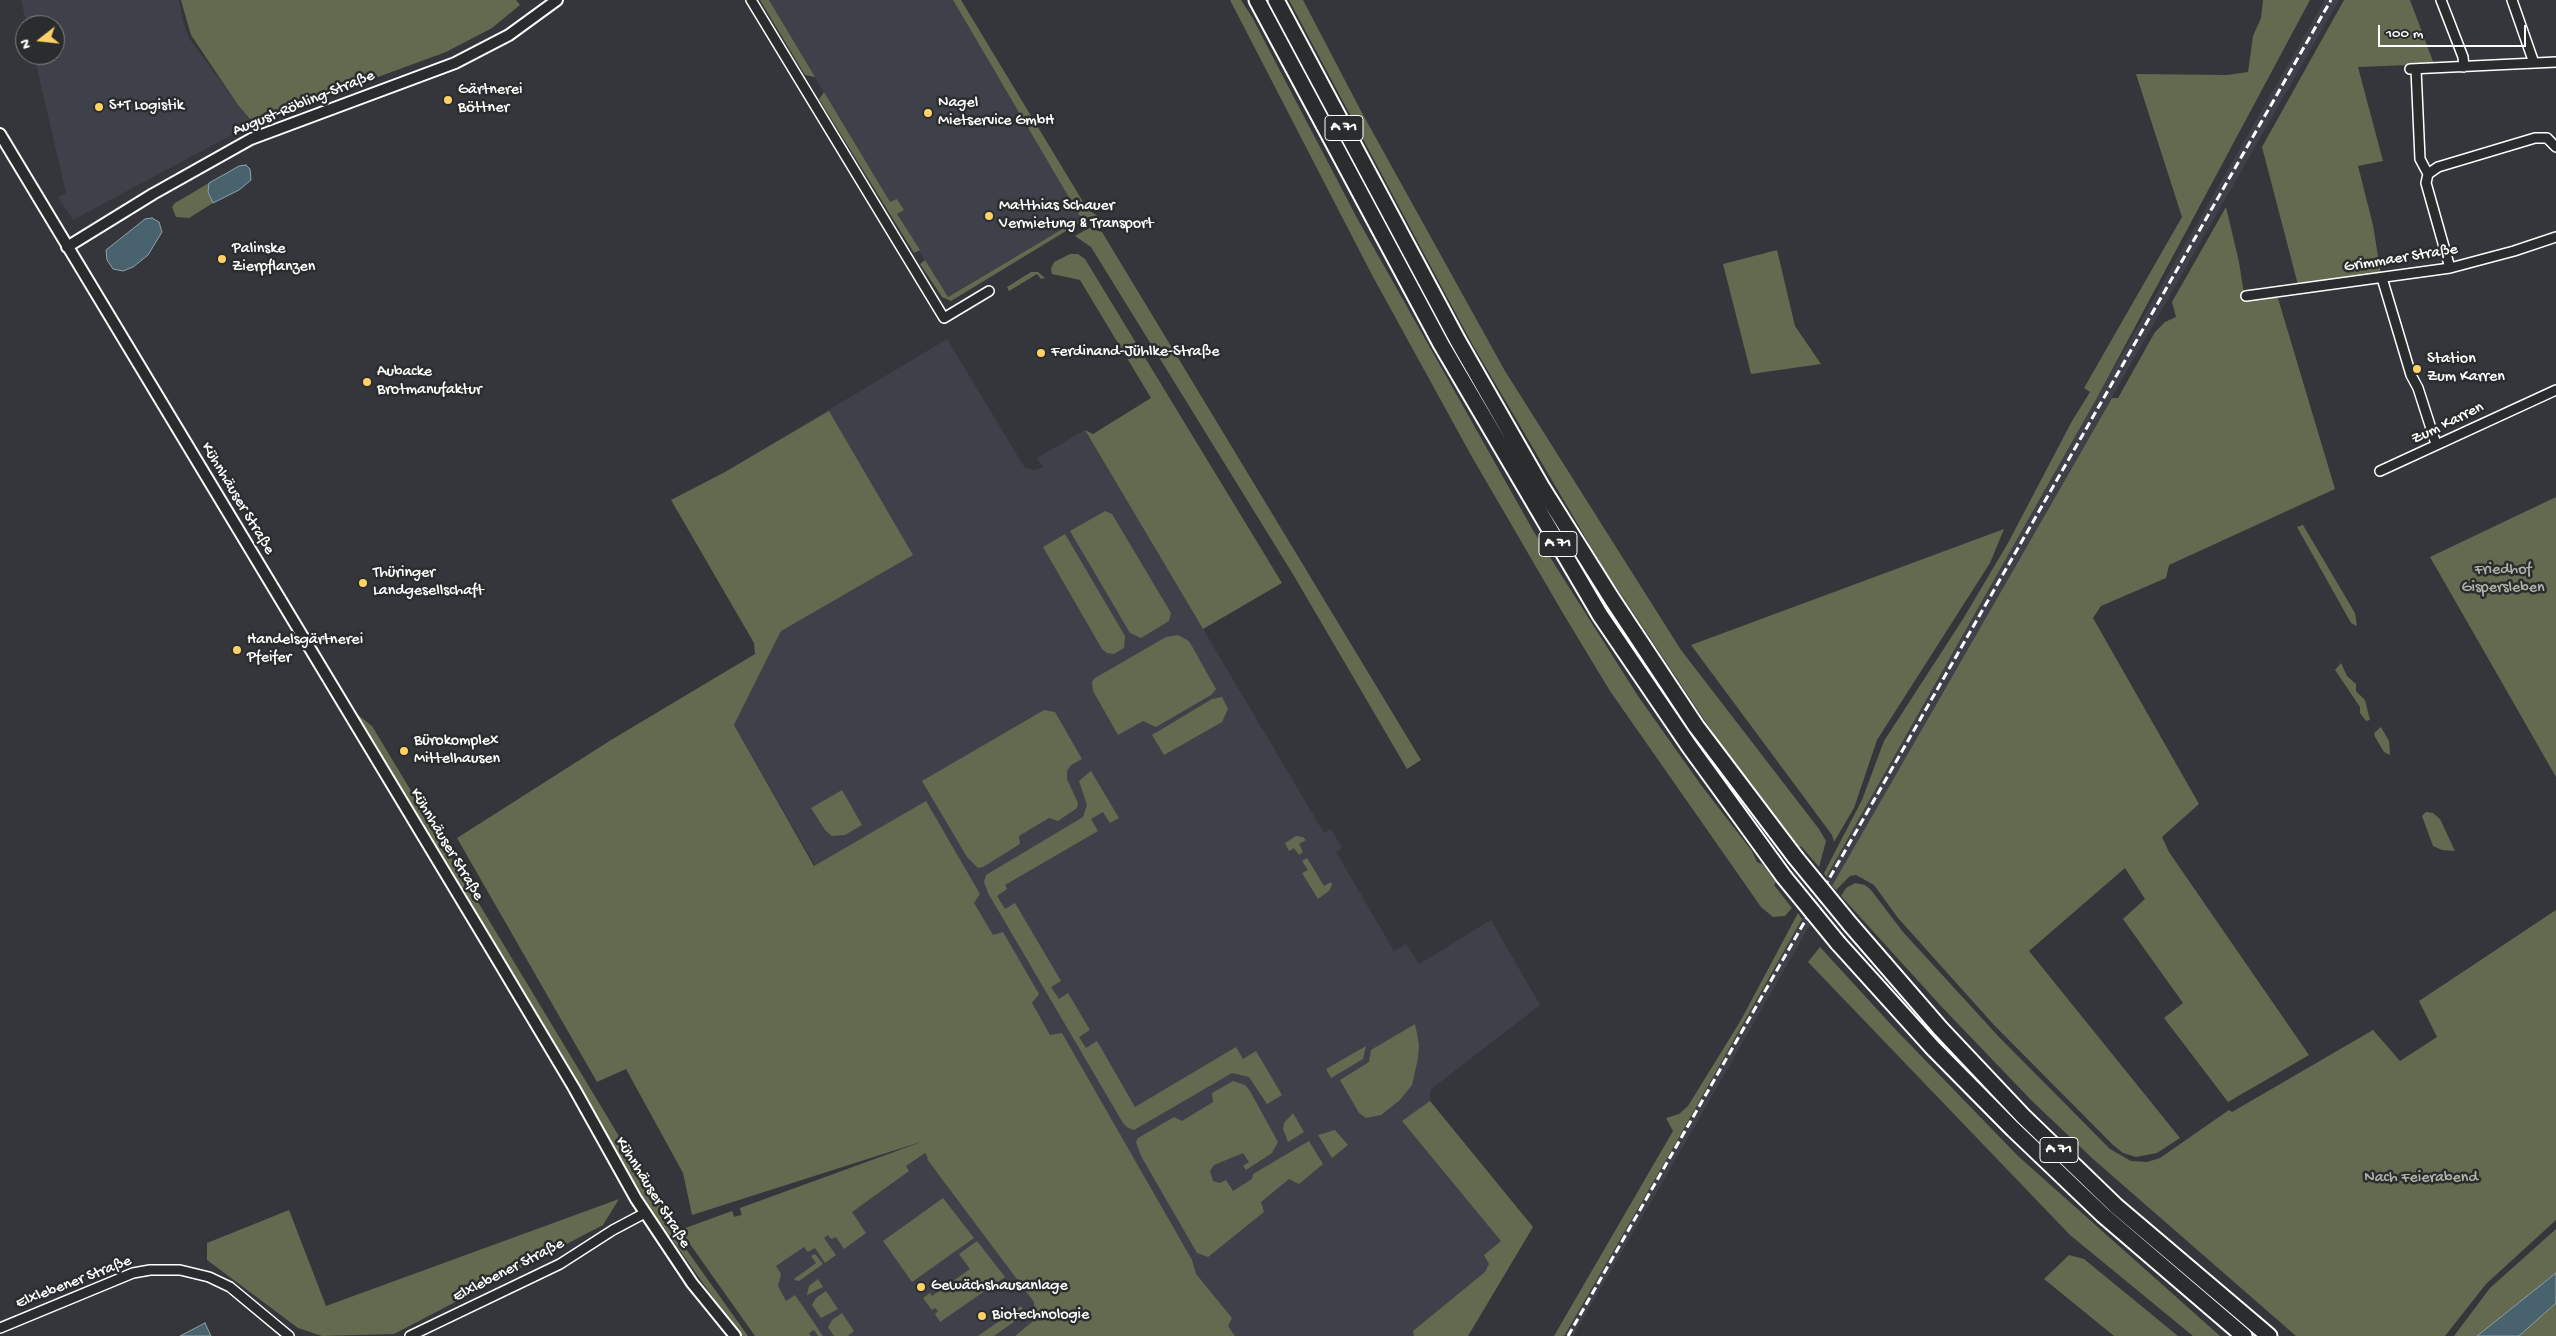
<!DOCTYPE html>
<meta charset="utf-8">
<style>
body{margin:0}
#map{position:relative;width:2556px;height:1336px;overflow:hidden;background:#34363b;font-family:"Gochi Hand",sans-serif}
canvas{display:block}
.north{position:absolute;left:15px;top:15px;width:50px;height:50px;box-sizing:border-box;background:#2a2d2e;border:1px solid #7f8182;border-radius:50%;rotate:254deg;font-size:14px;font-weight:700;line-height:20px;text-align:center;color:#fff}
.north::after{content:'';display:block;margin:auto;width:18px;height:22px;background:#ffd166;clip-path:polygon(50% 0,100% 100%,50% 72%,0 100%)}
.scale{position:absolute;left:2378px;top:25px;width:148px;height:22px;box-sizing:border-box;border:2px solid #fff;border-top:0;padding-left:6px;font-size:15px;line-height:18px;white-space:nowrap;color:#fff;-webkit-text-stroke:4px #2a2d2e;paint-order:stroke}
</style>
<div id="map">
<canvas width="2556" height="1336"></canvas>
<div class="north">N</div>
<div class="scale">100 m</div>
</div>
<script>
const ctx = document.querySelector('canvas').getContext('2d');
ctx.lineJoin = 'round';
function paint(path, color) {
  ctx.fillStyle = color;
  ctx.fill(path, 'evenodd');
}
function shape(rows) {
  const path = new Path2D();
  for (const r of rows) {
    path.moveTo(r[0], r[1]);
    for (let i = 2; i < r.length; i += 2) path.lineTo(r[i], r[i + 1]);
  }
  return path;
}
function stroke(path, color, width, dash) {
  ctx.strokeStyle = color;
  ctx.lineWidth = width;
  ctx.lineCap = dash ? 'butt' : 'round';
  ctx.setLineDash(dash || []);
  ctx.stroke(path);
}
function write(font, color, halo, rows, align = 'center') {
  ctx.font = font + ' "Gochi Hand",sans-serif';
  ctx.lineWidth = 5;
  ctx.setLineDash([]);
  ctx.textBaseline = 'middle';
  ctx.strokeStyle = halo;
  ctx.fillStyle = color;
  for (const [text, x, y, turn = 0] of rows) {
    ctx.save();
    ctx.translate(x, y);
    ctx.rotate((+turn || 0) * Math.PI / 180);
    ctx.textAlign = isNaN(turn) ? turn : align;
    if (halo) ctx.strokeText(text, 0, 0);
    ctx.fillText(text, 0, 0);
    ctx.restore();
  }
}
paint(shape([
 [21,0,179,0,184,25,189,38,252,124,73,220,58,197,66,193,34,55,55,55,55,25,27,25],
 [769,0,953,0,1081,218,947,297,897,214,904,210,897,199,890,203],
 [2325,0,2339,0,1676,1159,1573,1336,1564,1336,1739,1031,2098,396],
 [947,339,1025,468,1035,470,1043,467,1037,458,1085,430,1324,833,1331,829,1342,848,1336,852,1394,951,1406,944,1419,964,1491,920,1540,1005,1430,1090,1430,1101,1533,1227,1468,1336,1087,1336,734,725,781,631,725,472],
 [944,1134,1071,1336,755,1336,680,1230,732,1211,735,1216,740,1215,740,1208]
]), '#3f414a');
paint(shape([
 [181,0,516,0,520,5,492,28,446,52,253,123,238,105,191,35],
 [760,0,769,0,815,77,805,75],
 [953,0,961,0,1088,210,1098,216,1089,217,951,301,942,297,920,264,925,260,948,297,1081,218],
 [1230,0,1241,0,1252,17,1357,218,1534,532,1638,696,1701,785,1752,851,1757,862,1762,864,1776,882,1774,885,1792,908,1785,916,1773,917,1761,907,1610,691,1564,615,1472,457,1372,275],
 [1289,0,1303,0,1361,111,1505,371,1609,536,1681,650,1819,829,1826,841,1819,867,1801,846,1800,848,1715,736,1601,564,1471,342],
 [2263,0,2310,0,2098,396,1826,877,1824,873,1862,800,1884,741,1963,619,2008,543,2072,421,2090,392,2084,388,2182,217,2136,74,2227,75,2248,72,2253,36,2261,18],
 [2344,0,2410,0,2434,64,2358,67,2383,161,2358,166,2373,225,2381,275,2298,285,2262,147],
 [824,92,890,202,897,199,904,210,897,214,920,250,914,253,819,99],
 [209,183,208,192,213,203,189,218,176,217,172,207,175,203],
 [2226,207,2239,262,2245,300,2277,295,2335,489,2169,565,2166,578,2101,606,2093,618,2199,804,2162,837,2169,852,2309,1055,2228,1102,2164,1018,2183,1003,2123,919,2145,899,2125,868,2029,951,2180,1138,2157,1153,2136,1157,2123,1153,2113,1145,1994,1025,1898,918,1874,885,1856,875,1850,876,1836,890,1832,886,2112,398,2118,398,2155,332,2165,322,2176,317,2172,302],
 [1089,228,1102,232,1421,760,1407,769,1294,576,1091,247,1075,236],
 [1777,250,1795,326,1821,364,1751,374,1723,264],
 [1070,254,1078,254,1085,259,1282,583,1203,629,1085,430,1093,434,1151,398,1080,280,1052,274,1051,269,1054,262],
 [1031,272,1038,272,1045,278,1041,279,1037,274,1009,291,1007,287],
 [829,411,913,555,781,631,734,725,814,866,926,801,980,894,974,903,993,935,1003,932,1039,994,1032,1003,1050,1035,1062,1033,1192,1260,1196,1274,1232,1318,1228,1326,1235,1336,1015,1336,1032,1322,1035,1315,1034,1302,927,1159,928,1158,925,1153,906,1166,909,1171,852,1212,866,1233,844,1249,836,1237,831,1239,828,1235,824,1238,836,1255,825,1263,815,1248,808,1252,804,1247,776,1266,781,1274,778,1286,786,1301,795,1295,823,1336,818,1336,814,1330,809,1333,811,1336,755,1336,680,1230,732,1211,734,1217,742,1215,740,1208,924,1141,692,1215,683,1173,626,1069,597,1082,457,838,611,740,755,654,754,643,671,500,725,472],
 [2556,497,2556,777,2430,557],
 [1105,511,1112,514,1171,613,1169,621,1141,638,1130,633,1070,531],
 [2303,525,2355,613,2357,626,2351,623,2297,527],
 [2004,529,1990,563,1877,740,1854,808,1834,842,1832,835,1691,645],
 [1065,534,1125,636,1124,648,1114,654,1107,653,1102,649,1043,547],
 [1178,635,1189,641,1216,689,1211,695,1156,727,1143,721,1118,735,1093,691,1092,682,1095,678,1166,637],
 [323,660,357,714,372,726,658,1201,671,1228,748,1336,740,1336,648,1205,324,665],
 [2341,663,2347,676,2356,684,2356,691,2365,700,2370,720,2366,721,2360,713,2360,707,2335,670],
 [1222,697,1228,709,1222,722,1164,755,1152,735,1212,699],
 [1044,710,1055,712,1082,759,1071,765,1067,771,1067,779,1078,803,1077,808,1058,821,1049,818,1019,836,1020,844,983,867,978,868,967,857,922,781],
 [2381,727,2389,741,2390,755,2384,752,2375,737,2374,733],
 [1091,771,1119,818,1110,823,1103,812,1091,819,1098,831,1005,885,1007,889,997,896,1005,909,1015,903,1061,981,1051,987,1059,999,1068,993,1090,1030,1079,1037,1086,1048,1097,1041,1135,1107,1236,1047,1243,1059,1256,1051,1282,1095,1267,1104,1249,1077,1232,1073,1134,1130,1128,1128,1123,1123,988,893,984,882,986,875,1083,817,1087,805,1079,781],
 [842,790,862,825,845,835,832,836,825,830,811,808],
 [2426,812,2433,813,2440,819,2455,851,2442,850,2433,846,2422,816],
 [1296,836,1303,837,1306,840,1299,844,1303,852,1299,855,1294,848,1289,851,1285,843],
 [1307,858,1324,886,1331,882,1332,885,1329,891,1318,899,1302,873,1308,870,1302,861],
 [1855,883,1865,885,1871,890,1903,932,1999,1037,2110,1149,2131,1161,2147,1162,2160,1158,2229,1110,2232,1112,2373,1030,2400,1061,2437,1037,2419,1001,2556,910,2556,1220,2486,1284,2445,1336,2296,1336,2093,1159,2031,1100,1940,1005,1841,896,1846,888],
 [1798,913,1802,919,1670,1153,1564,1336,1554,1336,1673,1131,1666,1118,1679,1114,1688,1106,1741,1020],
 [1820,947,1896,1030,2018,1156,2220,1336,2193,1336,2070,1235,1808,962],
 [1415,1024,1419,1044,1418,1058,1412,1085,1400,1100,1381,1115,1366,1118,1359,1113,1340,1080,1369,1062,1371,1050],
 [1366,1046,1363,1059,1331,1078,1326,1069],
 [1233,1081,1245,1085,1250,1091,1278,1142,1272,1153,1246,1170,1243,1166,1249,1162,1243,1153,1214,1165,1210,1171,1213,1181,1220,1183,1226,1180,1233,1191,1252,1179,1253,1174,1309,1141,1323,1164,1299,1184,1289,1179,1261,1202,1264,1212,1208,1257,1197,1253,1141,1156,1136,1142,1138,1138,1174,1117,1182,1121,1213,1102,1212,1093],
 [1430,1101,1533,1227,1468,1336,1414,1336,1413,1331,1485,1272,1489,1264,1484,1255,1501,1241,1402,1121],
 [1293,1113,1304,1132,1288,1142,1283,1129,1284,1123],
 [1335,1130,1348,1145,1332,1158,1318,1135],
 [943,1198,974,1238,912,1282,883,1241],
 [619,1199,603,1225,394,1334,322,1336,298,1328,207,1260,207,1243,289,1210,326,1306],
 [2556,1229,2556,1273,2477,1336,2454,1336,2490,1288],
 [977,1241,1005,1277,940,1322,935,1314,938,1311,935,1308,932,1310,923,1298,930,1293,932,1296,970,1269,959,1254],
 [815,1254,823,1264,799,1281,795,1280,794,1279,816,1263,811,1256],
 [2069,1255,2084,1259,2178,1336,2114,1336,2044,1279],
 [818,1279,823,1287,807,1295,809,1286],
 [826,1291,838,1309,821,1318,812,1305,816,1298],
 [2556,1303,2556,1336,2519,1336],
 [1021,1306,1023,1310,1022,1316,994,1336,978,1336],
 [842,1313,854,1331,848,1336,834,1336,828,1327,832,1320]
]), '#636a4f');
const water = shape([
 [246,165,250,169,251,180,239,190,213,203,208,192,209,183,239,166,246,165],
 [152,218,159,222,162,232,148,255,133,267,123,271,113,269,107,260,106,250,145,219,152,218],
 [2556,1273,2556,1303,2519,1336,2477,1336,2556,1273],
 [205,1323,211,1336,180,1336,205,1323]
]);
paint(water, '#48636d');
stroke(water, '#91a1a7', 1);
const minor = shape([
 [751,0,944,318,989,291],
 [2441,0,2463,57,2464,67],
 [2512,0,2534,63],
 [2410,69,2556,62],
 [2416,69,2420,159,2428,174],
 [2450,268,2426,183,2428,174,2438,167,2535,138,2547,138,2556,147],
 [2382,278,2411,375,2418,388,2436,444],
 [2246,296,2450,268,2514,251,2556,237],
 [2380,471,2556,390],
 [0,1328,133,1273,150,1270,180,1270,209,1277,230,1287,289,1336],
 [410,1336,560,1264,613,1230,645,1213]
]);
const tertiary = shape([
 [0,134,491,949,574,1088,636,1199,692,1283,735,1336],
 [67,247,153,194,251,139,455,63,509,35,557,0]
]);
const motorway = shape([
 [1257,0,1441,344,1600,615,1689,746,1784,877],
 [1276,0,1458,341,1541,486,1612,599,1696,726,1795,857],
 [1850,924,1940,1028,2023,1116,2116,1206,2269,1336],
 [1838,943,1932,1047,2013,1129,2103,1215,2244,1336]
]);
stroke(minor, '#fff', 12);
stroke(tertiary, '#fff', 14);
stroke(motorway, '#fff', 19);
stroke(minor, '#2a2d2e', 9);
stroke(tertiary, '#2a2d2e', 10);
stroke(motorway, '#2a2d2e', 15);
stroke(shape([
 [1568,1336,2331,0]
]), '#fff', 3, [8, 4]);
const motorwayBridge = shape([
 [1795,857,1850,924],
 [1784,877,1838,943]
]);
stroke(motorwayBridge, '#fff', 19, []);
stroke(motorwayBridge, '#2a2d2e', 15);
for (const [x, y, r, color] of [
 [448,100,5,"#ffd166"],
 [99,107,5,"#ffd166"],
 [928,113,5,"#ffd166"],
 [989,216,5,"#ffd166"],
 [222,259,5,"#ffd166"],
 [1041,353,5,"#ffd166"],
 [2417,369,5,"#ffd166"],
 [367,382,5,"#ffd166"],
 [363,583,5,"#ffd166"],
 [237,650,5,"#ffd166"],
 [404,751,5,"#ffd166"],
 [921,1287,5,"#ffd166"],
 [982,1316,5,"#ffd166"]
]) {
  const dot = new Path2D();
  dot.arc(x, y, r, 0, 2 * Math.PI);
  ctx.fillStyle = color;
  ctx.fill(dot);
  stroke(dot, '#2a2d2e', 2);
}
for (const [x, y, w] of [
 [1344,128,38],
 [1558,544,38],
 [2059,1150,38]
]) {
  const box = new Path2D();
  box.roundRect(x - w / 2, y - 12.5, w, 25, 4);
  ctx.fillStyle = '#2a2d2e';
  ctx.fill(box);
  stroke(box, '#fff', 1);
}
write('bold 15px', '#fff', null, [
 ["A 71",1344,128],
 ["A 71",1558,544],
 ["A 71",2059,1150]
]);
write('16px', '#fff', '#2a2d2e', [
 ["Gärtnerei",458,91],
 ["Böttner",458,109],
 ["Nagel",938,104],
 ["Mietservice GmbH",938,122],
 ["S+T Logistik",109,107],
 ["Matthias Schauer",999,207],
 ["Vermietung & Transport",999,225],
 ["Palinske",232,250],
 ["Zierpflanzen",232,268],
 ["Ferdinand-Jühlke-Straße",1051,353],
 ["Station",2427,360],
 ["Zum Karren",2427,378],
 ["Aubacke",377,373],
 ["Brotmanufaktur",377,391],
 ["Thüringer",373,574],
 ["Landgesellschaft",373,592],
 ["Handelsgärtnerei",247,641],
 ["Pfeifer",247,659],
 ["Bürokomplex",414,742],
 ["Mittelhausen",414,760],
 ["Gewächshausanlage",931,1287],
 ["Biotechnologie",992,1316]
], 'left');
write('16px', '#fff', '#2a2d2e', [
 ["August-Röbling-Straße",304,104,-22],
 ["Grimmaer Straße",2401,259,-9],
 ["Zum Karren",2448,424,-26],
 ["Kühnhäuser Straße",237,499,59],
 ["Kühnhäuser Straße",446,845,59],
 ["Kühnhäuser Straße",652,1193,58],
 ["Elxlebener Straße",509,1271,-27],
 ["Elxlebener Straße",74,1283,-21]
]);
write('16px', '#b1b4a7', '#2a2d2e', [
 ["Friedhof",2503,571],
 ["Gispersleben",2503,589],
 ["Nach Feierabend",2421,1179]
]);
</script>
